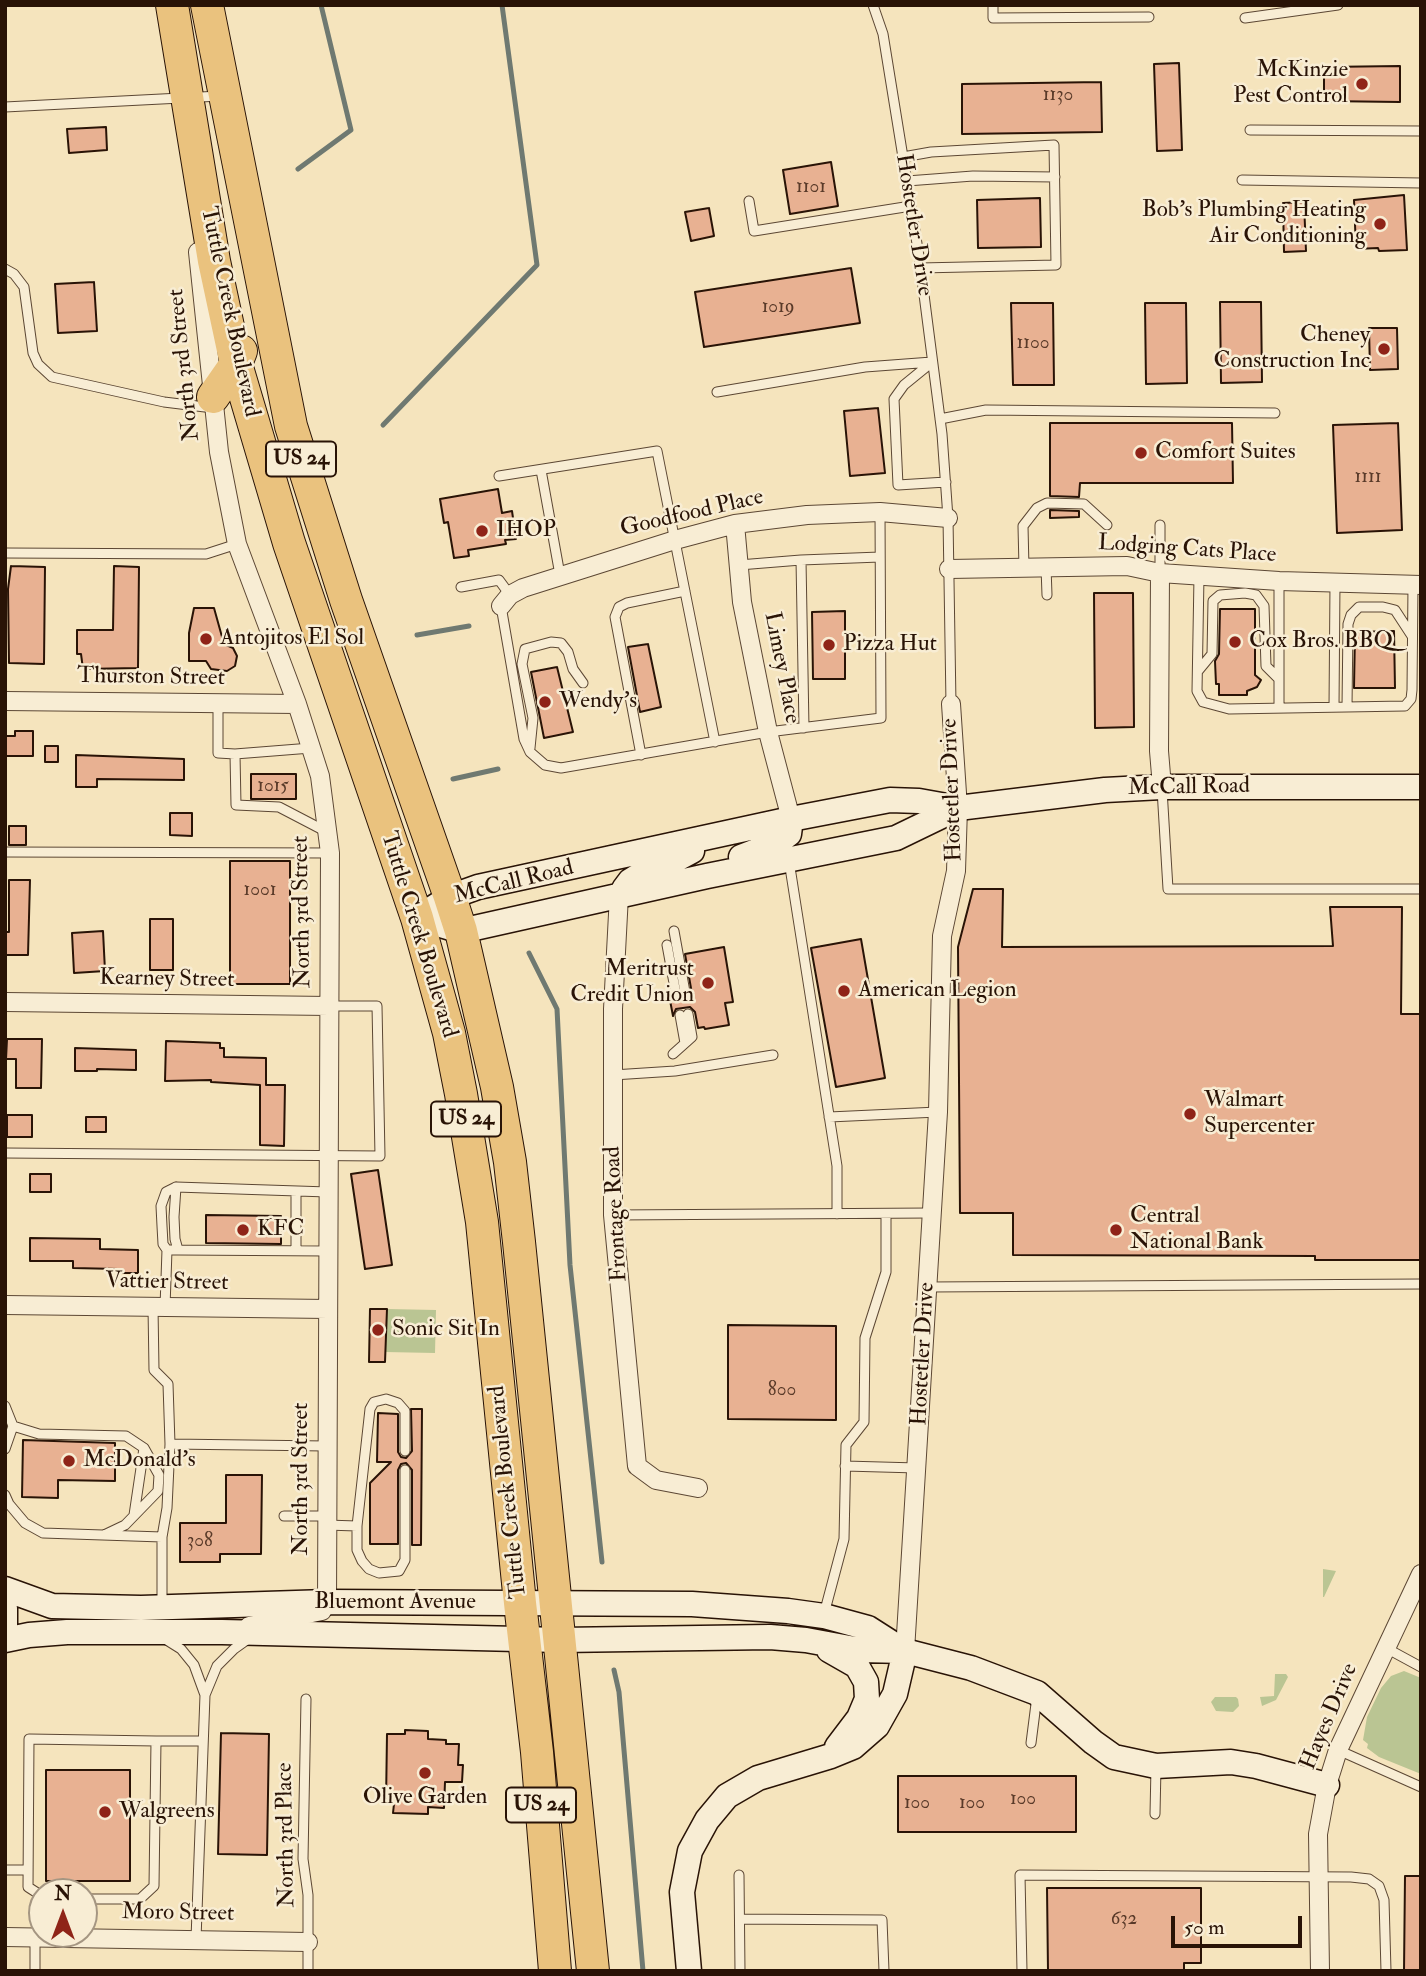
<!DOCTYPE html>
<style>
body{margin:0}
#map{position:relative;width:1426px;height:1976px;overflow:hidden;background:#f5e4bd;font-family:"IM FELL Double Pica",serif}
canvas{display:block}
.frame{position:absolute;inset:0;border:7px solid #291306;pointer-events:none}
.north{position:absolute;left:28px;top:1878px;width:70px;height:70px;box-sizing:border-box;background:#f8edd4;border:2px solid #a59682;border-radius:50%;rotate:0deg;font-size:19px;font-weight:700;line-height:28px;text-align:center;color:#291306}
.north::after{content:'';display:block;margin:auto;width:24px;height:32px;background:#8f2418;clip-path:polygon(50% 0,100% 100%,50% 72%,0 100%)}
.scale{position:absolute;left:1171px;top:1916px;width:131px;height:32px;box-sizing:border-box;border:4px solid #291306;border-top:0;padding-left:9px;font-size:21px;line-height:24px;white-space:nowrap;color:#291306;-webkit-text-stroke:5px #f8edd4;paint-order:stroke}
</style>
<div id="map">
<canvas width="1426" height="1976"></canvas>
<div class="frame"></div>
<div class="north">N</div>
<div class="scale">50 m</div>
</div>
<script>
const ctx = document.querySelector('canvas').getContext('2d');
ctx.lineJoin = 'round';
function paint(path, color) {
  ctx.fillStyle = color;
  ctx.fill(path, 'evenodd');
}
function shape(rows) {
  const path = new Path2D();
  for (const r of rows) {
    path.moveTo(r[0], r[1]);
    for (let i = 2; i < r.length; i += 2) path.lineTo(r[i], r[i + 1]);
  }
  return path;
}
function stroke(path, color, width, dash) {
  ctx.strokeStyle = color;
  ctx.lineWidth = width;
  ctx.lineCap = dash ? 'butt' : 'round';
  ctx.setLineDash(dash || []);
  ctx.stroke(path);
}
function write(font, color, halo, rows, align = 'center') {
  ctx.font = font + ' "IM FELL Double Pica",serif';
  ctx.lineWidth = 5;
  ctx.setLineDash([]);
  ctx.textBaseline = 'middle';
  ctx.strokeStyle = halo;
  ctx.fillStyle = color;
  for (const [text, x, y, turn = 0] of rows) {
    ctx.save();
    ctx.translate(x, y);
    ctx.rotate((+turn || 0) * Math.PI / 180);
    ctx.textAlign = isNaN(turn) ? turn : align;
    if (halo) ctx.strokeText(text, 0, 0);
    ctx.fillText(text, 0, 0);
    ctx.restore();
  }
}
paint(shape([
 [387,1309,436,1310,435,1353,385,1352],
 [1323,1569,1336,1571,1324,1597,1323,1597],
 [1404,1671,1421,1678,1421,1774,1379,1757,1367,1748,1368,1744,1363,1740,1367,1717,1381,1688,1391,1676],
 [1275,1674,1286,1674,1288,1677,1276,1700,1262,1706,1260,1697,1274,1696],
 [1215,1697,1236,1697,1238,1699,1239,1706,1233,1712,1216,1711,1211,1702]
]), '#bac593');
stroke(shape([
 [298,169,351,130,321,5],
 [383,425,537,265,502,5],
 [417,635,469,626],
 [453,779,498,769],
 [529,953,557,1009,570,1265,602,1562],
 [614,1670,619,1692,643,1971]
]), '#6f7971', 5);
const building = shape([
 [1179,63,1182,150,1157,151,1154,64,1179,63],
 [1400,66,1400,102,1324,101,1324,67,1400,66],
 [1101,82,1102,132,962,134,962,84,1101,82],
 [106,127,107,150,69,153,67,129,106,127],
 [831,162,838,206,790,214,783,170,831,162],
 [1404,195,1407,250,1379,251,1378,248,1356,249,1354,200,1404,195],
 [1040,198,1041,247,978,248,977,200,1040,198],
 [1304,202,1306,251,1284,252,1283,203,1304,202],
 [709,208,714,236,691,241,685,212,709,208],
 [851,268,860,323,704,347,695,292,851,268],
 [94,282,97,331,58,333,55,284,94,282],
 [1220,302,1261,302,1262,382,1221,383,1220,302],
 [1011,303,1053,303,1054,385,1013,385,1011,303],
 [1145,303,1186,303,1187,383,1146,384,1145,303],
 [1369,328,1397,328,1398,369,1370,370,1369,328],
 [878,408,885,473,850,476,844,411,878,408],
 [1050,423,1232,423,1233,483,1080,483,1079,497,1050,496,1050,423],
 [1398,423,1402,530,1337,533,1333,425,1398,423],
 [498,489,502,513,512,511,516,539,505,540,506,544,468,550,469,556,454,558,448,522,444,523,440,499,498,489],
 [1050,510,1079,511,1079,517,1050,518,1050,510],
 [11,566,45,567,44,664,9,663,8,589,11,566],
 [114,566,139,567,138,668,83,669,81,654,77,654,77,630,113,630,114,566],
 [1094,593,1133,593,1134,727,1095,728,1094,593],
 [194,608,214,608,224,644,233,648,237,656,235,666,227,671,211,669,206,661,189,661,189,633,194,608],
 [1220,609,1255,609,1255,675,1261,680,1257,687,1247,691,1247,695,1219,695,1219,684,1216,684,1215,661,1219,654,1220,609],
 [845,611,845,679,813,679,812,612,845,611],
 [1394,631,1395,688,1354,688,1355,632,1394,631],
 [648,644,661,707,640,712,628,647,648,644],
 [557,667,573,732,544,738,531,672,557,667],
 [15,731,33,731,33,756,5,756,5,736,15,736,15,731],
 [45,746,58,746,58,762,45,762,45,746],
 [76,755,184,759,184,780,97,779,97,787,76,787,76,755],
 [251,774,296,774,296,799,251,799,251,774],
 [170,813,192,813,192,836,170,835,170,813],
 [9,826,26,826,26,845,9,845,9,826],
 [230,861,290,861,290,984,230,984,230,861],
 [9,880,30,880,28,955,5,955,5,932,9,932,9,880],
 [973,889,1003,889,1002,947,1333,946,1330,907,1402,907,1401,1014,1421,1014,1421,1260,1315,1260,1315,1256,1013,1255,1013,1213,960,1213,958,947,973,889],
 [150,919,173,919,173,970,150,970,150,919],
 [103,931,105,971,74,973,72,933,103,931],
 [861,939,885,1078,836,1087,811,948,861,939],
 [724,947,733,1002,725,1003,729,1025,705,1029,704,1027,698,1028,695,1012,690,1007,676,1009,673,1016,669,995,671,999,677,1001,689,998,692,994,685,954,724,947],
 [7,1039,42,1039,41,1088,16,1088,16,1059,6,1059,7,1039],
 [166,1041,220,1043,220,1048,224,1048,224,1057,266,1058,266,1085,285,1085,284,1146,260,1145,260,1085,211,1082,211,1080,165,1081,166,1041],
 [75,1048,136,1050,136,1070,97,1069,97,1071,75,1071,75,1048],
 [7,1115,32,1115,32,1137,7,1137,7,1115],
 [86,1117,106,1117,106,1132,86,1132,86,1117],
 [378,1170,392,1265,365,1269,351,1174,378,1170],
 [30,1174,51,1174,51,1192,30,1192,30,1174],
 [206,1215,281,1216,281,1244,206,1243,206,1215],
 [30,1238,100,1239,100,1249,138,1250,138,1273,118,1273,118,1269,73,1268,73,1261,30,1261,30,1238],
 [370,1309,387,1309,385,1362,369,1362,370,1309],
 [728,1325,836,1326,836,1420,728,1419,728,1325],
 [411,1409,422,1409,421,1545,412,1545,412,1470,406,1463,401,1464,398,1470,398,1544,370,1544,370,1483,391,1462,377,1462,378,1413,398,1414,398,1452,401,1457,406,1458,412,1451,411,1409],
 [23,1440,115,1443,115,1481,58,1480,58,1498,22,1497,23,1440],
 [226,1475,262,1475,261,1554,220,1554,220,1562,180,1562,180,1523,226,1523,226,1475],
 [405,1730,428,1731,428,1739,446,1740,446,1744,459,1744,458,1765,463,1765,462,1782,445,1782,444,1808,428,1807,428,1814,393,1813,394,1804,386,1803,387,1734,405,1734,405,1730],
 [221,1733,269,1734,267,1855,218,1854,221,1733],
 [46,1770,130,1770,130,1881,46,1881,46,1770],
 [898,1776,1076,1776,1076,1832,898,1832,898,1776],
 [1405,1876,1421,1876,1421,1971,1404,1971,1405,1876],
 [1047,1888,1201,1888,1201,1963,1184,1963,1184,1971,1048,1971,1047,1888]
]);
paint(building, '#e8b192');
stroke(building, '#291306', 2);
const lane = shape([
 [873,5,883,34,919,256,942,434,948,518,951,704],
 [993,5,993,18,1149,17],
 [1245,18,1338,5],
 [5,107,220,96],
 [1250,130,1421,131],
 [903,157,931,152,1054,145,1056,265,920,268],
 [1242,180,1421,183],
 [907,181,973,176,1055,177],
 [749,201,754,231,911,206],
 [5,269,14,274,24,287,33,353,38,364,52,377,164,402,213,408],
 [931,363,904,385,894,399,898,485,946,482],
 [717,392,865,367,932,362],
 [940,419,986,410,1275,413],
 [541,470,560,575],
 [499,476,657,451,715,742],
 [1160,525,1160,573],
 [5,553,206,554,237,544],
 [801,560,804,728],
 [739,565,801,560,880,557],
 [1046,567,1047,595],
 [1024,568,1023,526,1037,508,1047,503,1084,504,1107,525],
 [1199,576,1197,691,1203,702,1229,709,1405,706,1411,699,1412,690,1413,585],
 [1279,581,1279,708],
 [461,587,499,580,510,595],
 [501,606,524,739,530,752,545,765,561,768,768,732,881,718,880,512],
 [1198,671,1212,654,1213,601,1220,595,1245,593,1256,595,1264,606,1266,666,1279,679],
 [218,703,218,753,235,754],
 [1334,707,1335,583],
 [1347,707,1348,624,1351,615,1359,607,1383,607,1395,610,1412,636],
 [311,748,235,754,236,805,279,807,327,832],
 [530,748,533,718,522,664,525,649,551,642,561,643,568,652,573,669,583,683],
 [641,755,615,617,619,607,627,603,685,591],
 [1162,789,1168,889,1421,889],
 [5,852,330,853],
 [789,861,837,1166,837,1214],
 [674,931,685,992],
 [667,945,676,994],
 [680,1015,685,1043],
 [673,1054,692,1037,688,1014],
 [613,1075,675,1071,773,1055],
 [829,1117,938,1112],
 [5,1153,380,1156,377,1006,329,1006],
 [176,1187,166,1192,161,1206,162,1226,163,1244,167,1250,178,1250],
 [296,1191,296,1251],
 [613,1215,931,1213],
 [328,1251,178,1250,175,1239,174,1217,176,1187,328,1192],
 [929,1287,1421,1284],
 [153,1307,154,1370,168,1384,170,1444,167,1508,162,1537,162,1605],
 [165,1307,167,1250],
 [5,1406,13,1426,5,1449],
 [13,1426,39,1434,126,1436,144,1448,159,1475,158,1491,125,1525,104,1535],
 [170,1444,326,1446],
 [405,1451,405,1411,398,1403,386,1399,374,1402,370,1409,357,1526,357,1550,362,1561,369,1569,379,1573,399,1571,405,1560,405,1470],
 [845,1466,917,1468],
 [5,1495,9,1504,25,1523,43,1533,162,1537],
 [134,1515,144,1448],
 [284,1516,326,1516],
 [326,1525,357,1526],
 [824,1614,844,1539,846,1445,864,1422,865,1338,886,1272,886,1214],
 [165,1639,181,1649,194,1665,205,1695],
 [1386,1648,1421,1667],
 [306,1699,303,1859,308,1895,308,1971],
 [156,1741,203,1741],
 [1031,1743,1037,1696],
 [1338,1750,1421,1787],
 [1155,1814,1156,1767],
 [5,1870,27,1870],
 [739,1875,740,1971],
 [42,1896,28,1887,29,1739,156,1741,154,1886,140,1899,84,1899],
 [740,1919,882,1920,884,1971],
 [196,1939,205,1695,217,1666,234,1649,248,1639],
 [35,1971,35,1937],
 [1022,1971,1020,1875,1351,1877,1369,1879,1379,1886,1384,1900,1386,1971]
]);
const street = shape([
 [198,252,219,452,237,544,297,704,320,776,330,853,327,1602,322,1611,249,1626],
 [735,524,742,602,768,732,791,819],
 [949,569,1127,566,1160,573,1279,581,1421,585],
 [1160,573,1159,751,1162,787],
 [501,606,510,595,523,588,675,540,735,524,807,515,880,512,948,518],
 [5,701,297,704],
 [619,895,613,1009,613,1215,637,1466,656,1480,698,1488],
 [5,1002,329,1006],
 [5,1305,328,1309],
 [905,1651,938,1112,942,936,956,871,958,808,951,704],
 [5,1937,308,1942],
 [1320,1971,1318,1834,1327,1785,1338,1750,1421,1574]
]);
const secondary = shape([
 [741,857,777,843,789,834,791,819],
 [624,889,630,881,643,873,666,865,692,851],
 [417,918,450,897,478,887,791,819,890,800,919,801,958,808,1105,790,1162,787,1421,787],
 [417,918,461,931,707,876,896,838,958,808],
 [5,1589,52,1606,141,1608,327,1602,692,1604,788,1611,824,1616,868,1628,904,1651],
 [5,1609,5,1630],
 [5,1640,29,1635,67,1632,222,1632,560,1640,770,1637,806,1640,860,1650,905,1651,971,1668,1037,1693,1093,1742,1114,1757,1156,1766,1231,1762,1256,1766,1327,1785],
 [829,1650,857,1666,866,1682,867,1699,859,1718,837,1747],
 [689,1971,682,1892,690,1851,707,1820,727,1796,758,1778,831,1756,853,1747,877,1726,895,1694,905,1651]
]);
const highway = shape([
 [172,5,214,261,236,364,289,543,417,918,449,1033,461,1094,482,1222,520,1603,537,1752,555,1971],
 [207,5,291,426,346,600,450,897,461,931,497,1087,510,1162,519,1242,593,1971],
 [213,397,236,364,241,351]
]);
stroke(lane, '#5c4734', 11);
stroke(street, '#5c4734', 20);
stroke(secondary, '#291306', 27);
stroke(highway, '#291306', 34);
stroke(lane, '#f8edd4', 9);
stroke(street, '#f8edd4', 18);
stroke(secondary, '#f8edd4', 24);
stroke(highway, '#eac27e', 32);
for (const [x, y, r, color] of [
 [1362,84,7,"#8f2418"],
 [1380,224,7,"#8f2418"],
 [1384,349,7,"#8f2418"],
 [1141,453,7,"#8f2418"],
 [482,531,7,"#8f2418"],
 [206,639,7,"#8f2418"],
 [1235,642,7,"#8f2418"],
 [829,645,7,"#8f2418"],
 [545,702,7,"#8f2418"],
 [708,983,7,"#8f2418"],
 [844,991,7,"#8f2418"],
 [1190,1114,7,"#8f2418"],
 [243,1230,7,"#8f2418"],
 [1116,1230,7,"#8f2418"],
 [378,1330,7,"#8f2418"],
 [69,1461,7,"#8f2418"],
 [425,1773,7,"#8f2418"],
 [105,1812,7,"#8f2418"]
]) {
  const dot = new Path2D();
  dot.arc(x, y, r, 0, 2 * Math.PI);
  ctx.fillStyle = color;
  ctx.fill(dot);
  stroke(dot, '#f8edd4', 2.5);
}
write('19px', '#593a29', null, [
 ["1130",1058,96],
 ["1101",811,188],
 ["1019",778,308],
 ["1100",1033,344],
 ["1111",1368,478],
 ["1015",273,787],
 ["1001",260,891],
 ["800",782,1391],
 ["308",200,1542],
 ["100",1023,1800],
 ["100",917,1804],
 ["100",972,1804],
 ["632",1124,1920]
]);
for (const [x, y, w] of [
 [301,459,70],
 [466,1119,70],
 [541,1805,70]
]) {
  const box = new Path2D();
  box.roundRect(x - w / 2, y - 17.5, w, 35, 5);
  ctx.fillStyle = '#f8edd4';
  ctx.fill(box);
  stroke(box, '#291306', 2);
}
write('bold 21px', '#291306', null, [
 ["US 24",301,459],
 ["US 24",466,1119],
 ["US 24",541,1805]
]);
write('23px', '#291306', '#f8edd4', [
 ["McKinzie",1348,71,"right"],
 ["Pest Control",1348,97,"right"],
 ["Bob's Plumbing Heating",1366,211,"right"],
 ["Air Conditioning",1366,237,"right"],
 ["Cheney",1370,336,"right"],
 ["Construction Inc",1370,362,"right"],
 ["Comfort Suites",1155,453],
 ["IHOP",496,531],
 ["Antojitos El Sol",220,639],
 ["Cox Bros. BBQ",1249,642],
 ["Pizza Hut",843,645],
 ["Wendy's",559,702],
 ["Meritrust",694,970,"right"],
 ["Credit Union",694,996,"right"],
 ["American Legion",858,991],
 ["Walmart",1204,1101],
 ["Supercenter",1204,1127],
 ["Central",1130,1217],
 ["National Bank",1130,1243],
 ["KFC",257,1230],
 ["Sonic Sit In",392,1330],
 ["McDonald's",83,1461],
 ["Olive Garden",425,1798,"center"],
 ["Walgreens",119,1812]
], 'left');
write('23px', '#291306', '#f8edd4', [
 ["Hostetler Drive",913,225,81],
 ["Tuttle Creek Boulevard",229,312,78],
 ["North 3rd Street",185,365,-96],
 ["Goodfood Place",692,514,-13],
 ["Lodging Cats Place",1187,550,4],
 ["Limey Place",781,668,79],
 ["Thurston Street",151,678,1],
 ["McCall Road",1189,788,-1],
 ["Hostetler Drive",953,790,-92],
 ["McCall Road",514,883,-14],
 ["North 3rd Street",303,912,-91],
 ["Tuttle Creek Boulevard",418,935,73],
 ["Kearney Street",167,980,1],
 ["Frontage Road",617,1214,-93],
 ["Vattier Street",167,1283,1],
 ["Hostetler Drive",924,1354,-87],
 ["North 3rd Street",302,1479,-90],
 ["Tuttle Creek Boulevard",509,1492,-96],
 ["Bluemont Avenue",395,1603],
 ["Hayes Drive",1330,1717,-67],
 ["North 3rd Place",287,1835,-91],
 ["Moro Street",178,1914,1]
]);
</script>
